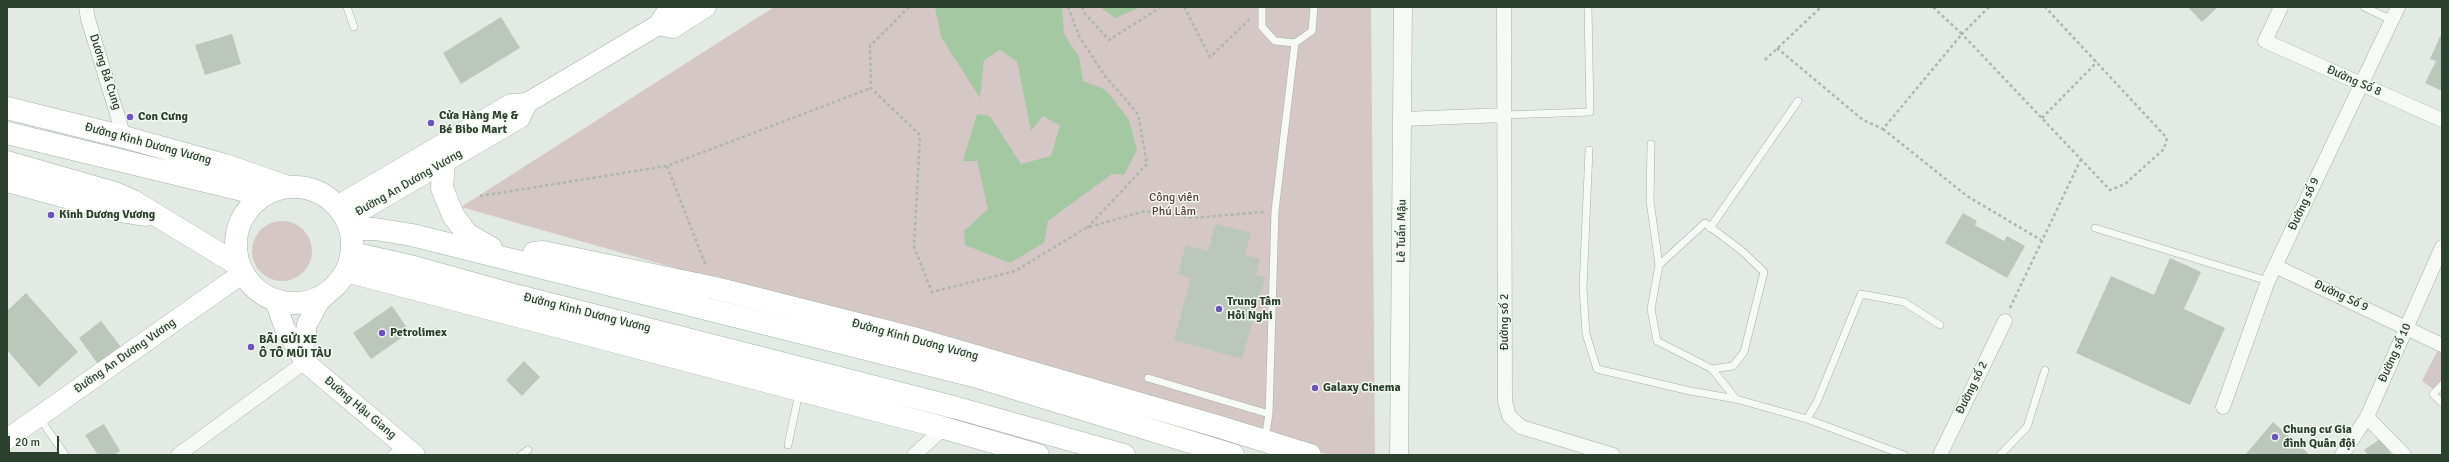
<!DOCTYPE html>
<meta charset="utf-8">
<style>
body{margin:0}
#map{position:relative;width:2449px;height:462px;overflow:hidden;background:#e3eae3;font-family:Signika,sans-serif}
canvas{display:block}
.frame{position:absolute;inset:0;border:8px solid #2c412d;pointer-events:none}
.scale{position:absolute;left:8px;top:436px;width:51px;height:18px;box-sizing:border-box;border:2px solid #2c412d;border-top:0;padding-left:5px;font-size:12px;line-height:14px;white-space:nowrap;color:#2c412d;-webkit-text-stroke:3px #f3f8f3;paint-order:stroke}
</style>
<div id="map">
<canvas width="2449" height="462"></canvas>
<div class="frame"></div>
<div class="scale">20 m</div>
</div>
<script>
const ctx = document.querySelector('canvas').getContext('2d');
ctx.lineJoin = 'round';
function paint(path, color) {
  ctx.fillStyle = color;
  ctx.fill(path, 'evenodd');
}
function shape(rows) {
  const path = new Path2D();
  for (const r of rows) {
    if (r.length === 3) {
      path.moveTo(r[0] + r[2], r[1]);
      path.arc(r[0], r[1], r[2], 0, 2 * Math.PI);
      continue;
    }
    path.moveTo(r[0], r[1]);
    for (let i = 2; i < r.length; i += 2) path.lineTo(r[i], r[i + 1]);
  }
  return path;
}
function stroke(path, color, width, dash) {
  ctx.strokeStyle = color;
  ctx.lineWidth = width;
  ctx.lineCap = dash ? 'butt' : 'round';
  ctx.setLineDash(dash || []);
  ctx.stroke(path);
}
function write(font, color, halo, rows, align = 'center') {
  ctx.font = font + ' Signika,sans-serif';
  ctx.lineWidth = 3;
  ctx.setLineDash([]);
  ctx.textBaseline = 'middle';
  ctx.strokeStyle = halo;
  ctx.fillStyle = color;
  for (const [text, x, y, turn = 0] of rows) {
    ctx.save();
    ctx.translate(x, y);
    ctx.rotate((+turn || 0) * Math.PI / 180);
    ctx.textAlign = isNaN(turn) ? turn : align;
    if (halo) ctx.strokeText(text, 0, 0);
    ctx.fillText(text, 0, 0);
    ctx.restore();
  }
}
paint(shape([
 [774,7,1371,7,1375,455,1330,455,461,207],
 [282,251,30],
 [2439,348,2442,350,2442,380,2433,389,2422,381]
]), '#d4c7c5');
paint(shape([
 [935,7,1062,7,1064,34,1079,57,1083,81,1106,90,1129,120,1137,150,1124,175,1112,174,1048,221,1044,243,1010,263,965,245,964,231,988,209,977,161,963,161,977,114,990,116,1021,164,1051,156,1060,126,1043,116,1031,131,1017,61,1000,50,984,60,980,98,941,37],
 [1100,7,1141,7,1115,18]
]), '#a4c8a1');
paint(shape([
 [2188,7,2218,7,2202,22],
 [501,17,520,48,461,84,443,53],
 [2442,32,2442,91,2425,83,2436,61,2430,59],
 [232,34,241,64,205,75,195,45],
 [1963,213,1977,221,1975,225,2004,241,2007,236,2025,246,2007,278,1945,243],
 [1216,224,1251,233,1245,255,1260,259,1256,275,1265,277,1242,359,1174,340,1191,278,1178,274,1186,245,1208,251],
 [2170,258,2201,272,2184,309,2225,328,2190,405,2076,353,2111,276,2154,295],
 [26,293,78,352,39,387,7,350,7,311],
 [392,306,410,332,371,359,353,333],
 [101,321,121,347,98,364,79,338],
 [524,361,540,377,522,396,506,380],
 [2273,422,2308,453,2306,455,2245,455],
 [104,424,120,451,114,455,98,455,85,435],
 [2380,439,2392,455,2368,455,2364,450]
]), '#bbc7bb');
const service = shape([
 [347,7,354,27],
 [1262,7,1262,27,1275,41,1295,43,1312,31,1314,7],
 [2364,7,2392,20],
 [1504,115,1590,112,1588,7],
 [1651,144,1650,201,1659,265,1651,309,1657,341,1712,369,1736,399],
 [1589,150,1583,288,1586,334,1597,369,1690,391,1736,399,1807,419,1817,402,1861,294,1904,302,1940,325],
 [1710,228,1798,101],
 [2095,228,2268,281],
 [1659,265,1705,223,1742,251,1764,272,1744,352,1733,366,1712,369],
 [1148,378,1269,414],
 [2442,385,2433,394,2442,403],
 [39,417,65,455],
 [1807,419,1904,455],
 [1265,439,1269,414,1275,211,1295,43],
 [788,445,799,393],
 [391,455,401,445],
 [521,455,528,450],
 [2000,455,2027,427,2045,370]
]);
const minor = shape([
 [86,7,88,19,124,137],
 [1504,7,1505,401,1509,416,1521,427,1613,455],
 [2281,7,2265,41,2442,120],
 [1403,119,1504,115],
 [2275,266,2442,345],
 [2223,407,2268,281,2398,7],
 [2367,417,2404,455],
 [178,455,305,362],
 [914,455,944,428],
 [1940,455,2005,321],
 [2342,455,2367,417,2442,247]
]);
const tertiary = shape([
 [1399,455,1403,7]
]);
const secondary = shape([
 [658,25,673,28,706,7],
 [337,206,511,104,527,103,658,25,666,13,676,7],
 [347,219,520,118,527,103],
 [275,300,285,329,305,362,415,455],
 [305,362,303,349,307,324,319,302,328,293],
 [7,439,243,273]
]);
const primary = shape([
 [7,108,124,137,225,165,288,187],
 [7,133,263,195],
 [7,162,115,193,133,201,240,266],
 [444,162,442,188,453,215,467,234,491,248],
 [7,181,113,210,145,215],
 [294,245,58],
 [350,229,375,229,412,235,974,376,1233,455],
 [352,253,414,267,518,296,957,408,1124,455],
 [534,253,543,252,715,288,917,339,1220,427,1310,455],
 [346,271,944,428,1038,455]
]);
stroke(service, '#a5b1a5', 8);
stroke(minor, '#a5b1a5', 15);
stroke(tertiary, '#a5b1a5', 19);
stroke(secondary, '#a5b1a5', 21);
stroke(primary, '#a3b5a3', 23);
stroke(shape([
 [909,7,870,46,871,88,920,135,914,247,932,292,1015,271,1086,228,1145,211,1193,218,1264,212],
 [1068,7,1079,36,1105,76,1138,114,1147,164,1087,228],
 [1082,7,1085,14,1109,40,1161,7],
 [1184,7,1210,57,1250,19],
 [1989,7,1962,34,2110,190,2125,184,2164,149,2167,138,2045,7],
 [1777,48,1863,120,1883,129,1962,34,1933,7],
 [1765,60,1821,7],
 [2042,118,2097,62],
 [1883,129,1967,196,2041,240],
 [667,166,706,266],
 [480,196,667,166,871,88],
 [2010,308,2081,159]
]), '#adb7ae', 2.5, [3, 3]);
stroke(service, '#f6f9f6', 7);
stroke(minor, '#f6f9f6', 14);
stroke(tertiary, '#f6f9f6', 18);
stroke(secondary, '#fff', 20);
stroke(primary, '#fff', 22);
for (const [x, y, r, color] of [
 [130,117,4,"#6f51c6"],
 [431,123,4,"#6f51c6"],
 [51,215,4,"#6f51c6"],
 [1219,309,4,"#6f51c6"],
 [382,333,4,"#6f51c6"],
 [251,347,4,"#6f51c6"],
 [1315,388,4,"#6f51c6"],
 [2275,437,4,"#6f51c6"]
]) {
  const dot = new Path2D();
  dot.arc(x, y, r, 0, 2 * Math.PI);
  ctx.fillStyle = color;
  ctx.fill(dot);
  stroke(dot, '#f3f8f3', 1.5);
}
write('12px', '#2c412d', '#f3f8f3', [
 ["Dương Bá Cung",105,72,72],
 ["Đường Số 8",2354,81,24],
 ["Đường Kinh Dương Vương",148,144,15],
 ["Đường An Dương Vương",409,183,-30],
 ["Đường số 9",2304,204,-65],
 ["Lê Tuấn Mậu",1402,231,-89],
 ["Đường Số 9",2341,296,25],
 ["Đường Kinh Dương Vương",587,313,14],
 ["Đường số 2",1505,322,-90],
 ["Đường Kinh Dương Vương",915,340,15],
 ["Đường số 10",2395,353,-66],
 ["Đường An Dương Vương",125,356,-35],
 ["Đường số 2",1972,388,-64],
 ["Đường Hậu Giang",360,408,40]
]);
write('bold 12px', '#2c412d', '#f3f8f3', [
 ["Cửa Hàng Mẹ &",439,116],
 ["Bé Bibo Mart",439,130],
 ["Con Cưng",138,117],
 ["Kinh Dương Vương",59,215],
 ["Trung Tâm",1227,302],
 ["Hôi Nghi",1227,316],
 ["Petrolimex",390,333],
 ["BÃI GỬI XE",259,340],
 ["Ô TÔ MŨI TÀU",259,354],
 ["Galaxy Cinema",1323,388],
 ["Chung cư Gia",2283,430],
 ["đình Quân đội",2283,444]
], 'left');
write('12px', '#5c413a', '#f3f8f3', [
 ["Công viên",1174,198],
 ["Phú Lâm",1174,212]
]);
</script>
